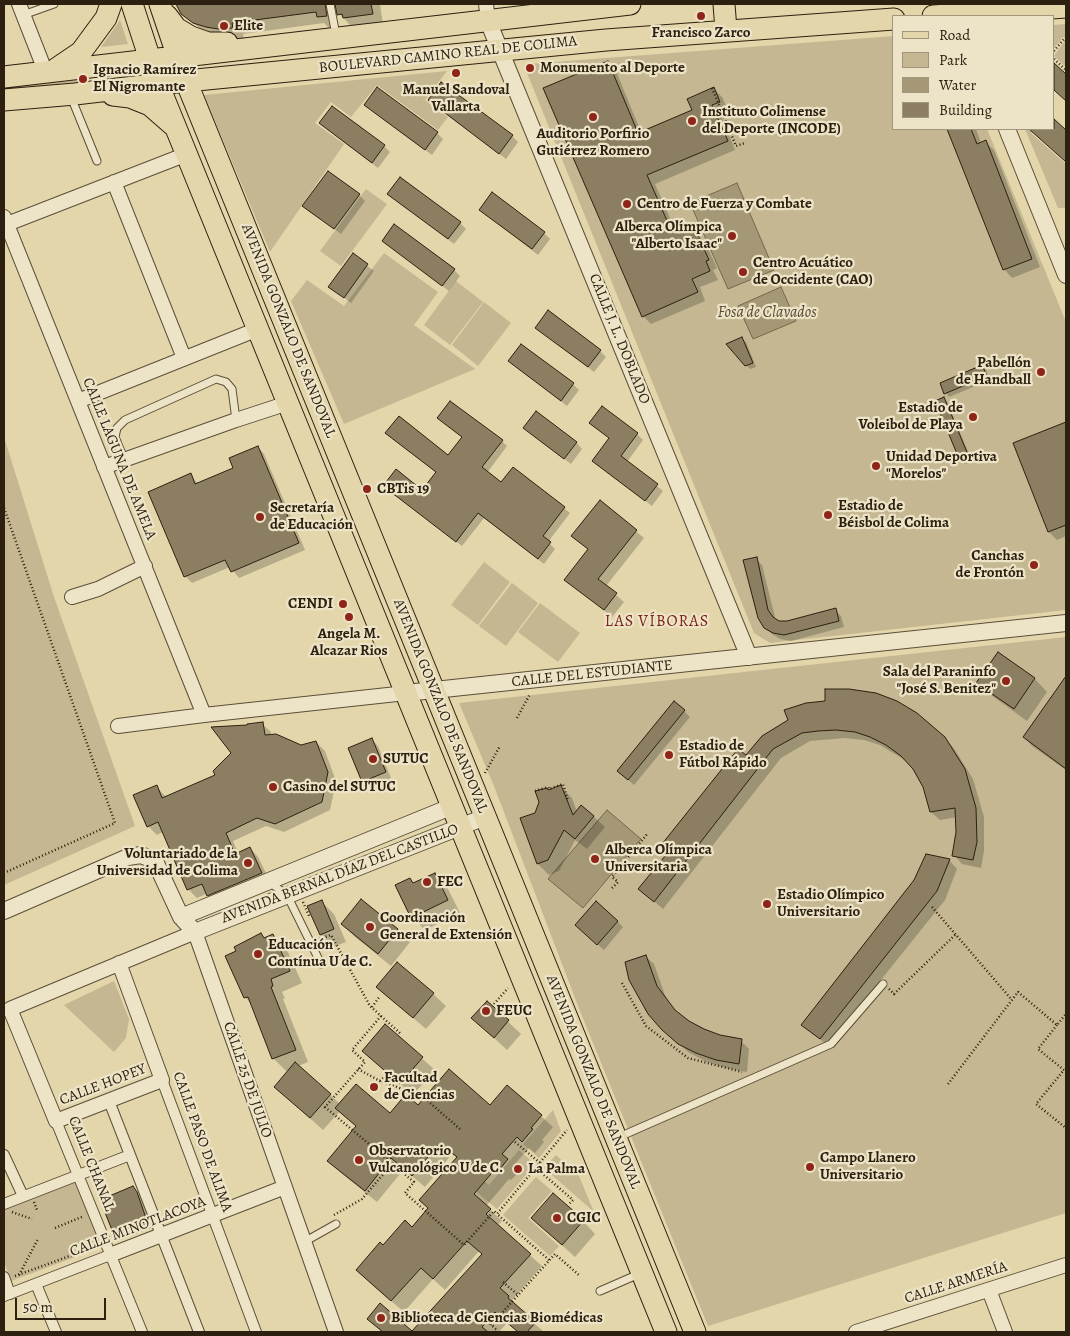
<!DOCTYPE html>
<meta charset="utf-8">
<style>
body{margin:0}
#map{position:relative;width:1070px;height:1336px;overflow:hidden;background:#e3d6ab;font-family:Alegreya,serif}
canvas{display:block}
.frame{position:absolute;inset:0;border:5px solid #2d2010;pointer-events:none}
.legend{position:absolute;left:892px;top:15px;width:162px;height:115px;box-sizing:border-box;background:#ede4c8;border:1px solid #a0967e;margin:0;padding:6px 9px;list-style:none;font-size:15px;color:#2d2010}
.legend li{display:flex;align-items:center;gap:10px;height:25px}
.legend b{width:25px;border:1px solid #a0967e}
.scale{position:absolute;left:15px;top:1298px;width:91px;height:22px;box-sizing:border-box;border:2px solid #2d2010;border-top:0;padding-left:6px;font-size:15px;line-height:18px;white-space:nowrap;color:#2d2010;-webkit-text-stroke:4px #ede4c8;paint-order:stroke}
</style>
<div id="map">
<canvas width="1070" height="1336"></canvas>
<div class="frame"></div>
<ul class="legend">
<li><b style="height:6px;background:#e3d6ab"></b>Road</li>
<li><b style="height:14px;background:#c4b791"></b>Park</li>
<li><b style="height:14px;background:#a59876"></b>Water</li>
<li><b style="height:14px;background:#8c7f61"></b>Building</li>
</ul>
<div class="scale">50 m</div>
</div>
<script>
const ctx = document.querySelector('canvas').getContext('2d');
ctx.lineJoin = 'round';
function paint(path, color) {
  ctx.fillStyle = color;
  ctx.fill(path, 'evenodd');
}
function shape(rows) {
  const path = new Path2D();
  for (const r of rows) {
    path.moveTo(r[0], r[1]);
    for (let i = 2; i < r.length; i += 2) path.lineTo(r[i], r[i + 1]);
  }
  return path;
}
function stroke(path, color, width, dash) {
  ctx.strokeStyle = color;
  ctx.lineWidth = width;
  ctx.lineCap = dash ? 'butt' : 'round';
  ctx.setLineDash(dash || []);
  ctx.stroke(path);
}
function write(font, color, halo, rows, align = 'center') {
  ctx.font = font + ' Alegreya,serif';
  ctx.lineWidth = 4.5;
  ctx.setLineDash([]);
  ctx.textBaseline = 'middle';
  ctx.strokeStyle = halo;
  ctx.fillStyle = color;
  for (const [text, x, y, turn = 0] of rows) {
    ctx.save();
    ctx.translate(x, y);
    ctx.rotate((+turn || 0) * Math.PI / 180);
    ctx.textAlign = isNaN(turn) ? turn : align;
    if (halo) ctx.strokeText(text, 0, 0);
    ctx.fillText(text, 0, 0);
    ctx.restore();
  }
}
paint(shape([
 [120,20,128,44,101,47],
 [1066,24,1066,39,1063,37,1054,48,1054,25],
 [894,36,894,129,987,129,1066,322,1066,610,770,643,754,633,525,68,528,64],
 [1064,42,1066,44,1066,67,1054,56],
 [447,71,425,100,448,117,438,130,377,85,351,117,331,102,315,123,344,144,270,252,204,95],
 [85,76,86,81,73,85,4,93,4,85],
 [1025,129,1034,129,1031,133,1066,164,1066,208,1058,208],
 [366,189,387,204,341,266,320,251],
 [384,253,438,292,414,325,475,369,344,424,291,301,307,280,344,306],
 [456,281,483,302,450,345,424,325],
 [484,302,511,323,478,366,452,345],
 [4,437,54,597,135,826,4,885],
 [484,562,510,582,478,625,451,605],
 [512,583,538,603,506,646,479,626],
 [540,603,580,633,558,662,518,632],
 [1066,637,1066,1213,708,1326,580,1011,494,786,459,703],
 [114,981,129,1019,126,1038,114,1052,64,1005],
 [553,1110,561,1131,539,1158,523,1144],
 [519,1150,535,1164,497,1209,448,1168,457,1158,489,1185],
 [556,1155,579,1176,594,1212,544,1168],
 [536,1177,552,1191,528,1218,559,1246,550,1256,503,1215],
 [77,1180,102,1247,11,1281,4,1262,4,1207]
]), '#c4b791');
const water = shape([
 [737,183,774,270,728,289,690,203,737,183],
 [781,287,796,321,753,339,738,306,781,287],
 [607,810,641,839,583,908,548,879,607,810]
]);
paint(water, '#a59876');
stroke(water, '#75684d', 1);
paint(shape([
 [178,4,380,4,383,25,356,29,350,25,338,12,336,14,338,27,329,28,324,23,243,34,244,39,230,40,206,34,182,13],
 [607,63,616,71,641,132,694,110,714,89,722,97,728,110,720,113,735,150,655,184,676,232,690,226,706,244,717,268,713,270,718,280,700,287,705,301,651,324,643,316],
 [435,106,512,136,518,142,506,159],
 [372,111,437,133,443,139,432,155],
 [1054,120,1066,131,1066,161,1036,133,1040,129,1054,129],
 [327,129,384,146,390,152,378,168],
 [949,129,976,129,981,143,985,142,994,150,1040,267,1012,278,1004,269],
 [389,194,460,223,466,229,454,244],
 [359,195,365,201,341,234,304,206],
 [480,210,544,233,550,239,538,255],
 [383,241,454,270,460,276,449,291],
 [353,255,374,271,351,303,330,287],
 [543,333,600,351,606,357,594,372],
 [742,339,746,342,756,367,750,369,746,365],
 [509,361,573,384,579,390,567,406],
 [982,366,986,370,990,380,949,397,946,393],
 [943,398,947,402,972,461,965,464,962,460],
 [591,423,637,434,643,440,627,462,663,491,652,506,594,461,610,439],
 [1066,423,1066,536,1057,540,1049,532,1014,443],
 [531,434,576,442,582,449,571,464],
 [392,438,449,457,502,441,507,446,487,473,502,484,513,469,570,513,548,542,555,549,544,564,484,518,462,546,384,486,422,491,437,473],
 [258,447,264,454,305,550,239,578,230,567,192,583,185,576,191,475,198,484,235,469],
 [600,502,644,538,606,586,624,602,612,617,566,580,588,550,573,536],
 [756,559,762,565,776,621,788,622,835,610,841,616,844,627,791,641,780,639,772,634,765,627],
 [999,654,1035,679,1047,692,1027,721,991,695,978,683],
 [1066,679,1066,770,1032,746,1024,737],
 [684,711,690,717,634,785,618,771],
 [789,720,944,738,953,747,973,779,984,817,984,851,981,868,962,864,954,855,957,832,957,817,940,820,931,812,924,786,914,768,908,762,880,745,864,740,845,738,810,741,781,758,663,909,640,889,746,757],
 [262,724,271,732,271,736,300,746,316,742,325,751,336,781,330,810,284,832,266,826,233,841,238,853,250,848,258,857,270,881,216,903,206,894,197,898,188,889,163,832,157,835,148,826,156,786,166,797,217,775],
 [371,739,378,746,391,778,370,787,364,781],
 [561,787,572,798,577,812,582,806,605,827,587,849,575,840,559,871,549,875,538,864,536,813],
 [949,860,957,869,945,900,828,1046,803,1024],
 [434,874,447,887,460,913,425,930,412,917,410,879,414,884],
 [321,901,334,914,346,942,333,947,321,935],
 [361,901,398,930,410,942,391,966,355,937,343,924],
 [617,921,623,927,604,950,582,931],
 [261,935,265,939,273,935,286,948,302,983,282,992,285,998,283,999,308,1062,298,1066,340,1104,390,1115,418,1107,490,1107,541,1116,553,1127,542,1140,544,1142,535,1153,529,1148,513,1166,519,1172,511,1180,509,1179,486,1206,502,1221,497,1226,542,1266,512,1300,520,1308,519,1310,544,1332,518,1332,507,1323,499,1332,382,1332,368,1318,380,1305,413,1332,483,1255,479,1251,445,1290,433,1279,404,1312,369,1282,383,1247,412,1229,429,1209,457,1158,452,1154,425,1187,404,1169,377,1202,341,1173,329,1161,357,1127,340,1111,323,1130,275,1087,291,1069,286,1071,274,1059,251,1004,246,998,227,956,238,951],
 [645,956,654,964,665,995,673,1009,689,1022,720,1036,741,1041,749,1049,747,1072,726,1068,705,1061,688,1052,671,1037],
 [433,994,446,1006,426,1029,391,999],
 [487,1002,521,1034,507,1050,473,1018],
 [385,1026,435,1070,413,1095,364,1051],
 [133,1188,139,1194,153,1227,121,1240,115,1234],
 [532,1218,583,1221,595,1234,575,1257]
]), '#0003');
const building = shape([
 [176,4,325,4,327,16,317,17,316,12,232,23,233,28,218,29,206,27,193,23,181,14,176,4],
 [335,4,371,4,373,14,343,18,342,14,337,15,335,4],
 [608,61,638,133,692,110,687,99,714,87,720,102,712,105,728,141,647,175,672,232,690,224,695,236,698,235,709,260,706,261,710,271,692,279,698,292,642,317,543,88,608,61],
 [1054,63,1066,74,1066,101,1054,90,1054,63],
 [441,82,513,135,499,154,428,100,441,82],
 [377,87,438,132,425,150,364,105,377,87],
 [332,106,385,145,372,163,319,123,332,106],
 [1054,119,1066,130,1066,162,1029,129,1054,129,1054,119],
 [947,129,971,129,977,144,986,140,1032,259,1003,270,947,129],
 [328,171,360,194,334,229,302,206,328,171],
 [400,177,461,222,448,239,387,194,400,177],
 [492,192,545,232,532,249,479,210,492,192],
 [394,224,455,269,442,286,382,241,394,224],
 [353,253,368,264,344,298,328,287,353,253],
 [548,310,601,350,588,367,535,328,548,310],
 [742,337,753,363,745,366,726,344,742,337],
 [521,344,574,383,561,401,508,361,521,344],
 [982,365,987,376,944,394,940,383,982,365],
 [944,397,969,457,960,461,935,401,944,397],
 [450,401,503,440,482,467,501,482,513,467,565,507,543,536,551,542,538,559,478,513,456,542,383,486,396,469,422,490,436,472,385,433,399,416,448,455,462,437,437,418,450,401],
 [602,406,638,433,621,456,658,484,645,501,592,461,609,438,589,423,602,406],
 [536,411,577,442,564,459,523,428,536,411],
 [1066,422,1066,525,1048,532,1013,443,1066,422],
 [258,446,299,543,231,572,225,560,184,577,148,492,191,473,195,484,233,468,229,458,258,446],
 [600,500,637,530,598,579,617,593,604,610,564,580,588,549,571,536,600,500],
 [757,557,768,610,773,617,779,621,787,621,836,608,839,621,784,635,773,633,764,628,758,618,743,560,757,557],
 [998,652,1035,678,1014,709,976,683,998,652],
 [1066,676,1066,769,1023,737,1066,676],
 [825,689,849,689,876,693,897,701,917,713,945,737,965,769,976,808,977,842,973,860,952,856,956,832,955,808,930,812,923,787,913,769,901,756,886,745,870,737,855,732,836,730,818,731,802,733,773,749,654,902,638,889,670,850,662,844,738,749,746,755,762,736,788,720,784,710,806,703,825,701,825,689],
 [674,701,685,710,628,780,617,771,674,701],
 [263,722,265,735,276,734,301,745,316,741,328,772,322,802,275,824,257,818,226,833,235,854,250,847,262,873,207,896,202,884,187,890,158,822,147,827,133,795,157,785,162,798,215,775,213,771,231,753,211,727,247,725,247,724,263,722],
 [372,738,386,772,362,782,348,748,372,738],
 [561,785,573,815,581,805,594,816,575,839,564,830,548,860,537,864,520,818,535,813,539,802,535,791,547,788,548,790,561,785],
 [926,854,950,859,937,891,820,1039,801,1025,914,880,926,854],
 [435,873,448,900,411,918,395,885,410,878,413,883,435,873],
 [361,899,398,929,378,954,341,924,361,899],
 [322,900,334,929,320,935,307,906,322,900],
 [596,901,618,921,597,945,575,925,596,901],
 [261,933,264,938,273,934,290,971,271,979,273,986,271,987,296,1050,272,1059,248,997,244,998,225,956,236,951,234,947,261,933],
 [646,955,657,986,675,1010,689,1021,704,1029,720,1035,742,1039,739,1064,716,1060,696,1053,678,1044,661,1029,648,1014,629,980,625,962,646,955],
 [397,962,434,993,413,1018,376,987,397,962],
 [487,1001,509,1020,494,1038,471,1018,487,1001],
 [385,1024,423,1057,400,1084,362,1051,385,1024],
 [295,1062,331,1094,310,1118,274,1087,295,1062],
 [449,1069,490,1105,507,1085,542,1115,531,1128,533,1129,522,1142,517,1137,502,1154,508,1159,499,1170,496,1168,474,1194,491,1209,486,1214,531,1254,500,1288,509,1296,508,1298,536,1322,527,1332,518,1332,495,1312,482,1327,488,1332,383,1332,367,1319,380,1303,412,1331,482,1254,467,1241,433,1279,421,1268,391,1301,356,1270,380,1242,383,1245,405,1220,412,1227,428,1208,419,1200,457,1157,440,1143,412,1176,391,1158,365,1191,327,1161,356,1126,335,1108,356,1084,390,1113,406,1094,418,1105,449,1069],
 [133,1186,137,1192,147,1221,114,1235,100,1200,133,1186],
 [553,1193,584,1220,562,1245,531,1218,553,1193]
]);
paint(building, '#8c7f61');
stroke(building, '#2d2010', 1);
const service = shape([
 [330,4,336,35],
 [23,15,54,4],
 [71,97,97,161],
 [124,459,115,437,117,428,125,420,216,379,226,382,232,389,236,420],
 [269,882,287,895,321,964],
 [619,1137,831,1044,883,984],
 [304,1242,336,1224],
 [600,1291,639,1274]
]);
const pedestrian = shape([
 [162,1080,256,1332],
 [109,1101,199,1332],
 [56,1121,142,1332],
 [4,1155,23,1196],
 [4,1204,130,1155],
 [4,1277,10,1294],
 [36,1284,56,1332],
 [4,1296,110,1255]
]);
const minor = shape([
 [19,4,46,73],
 [486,4,488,21],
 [114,182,184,358],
 [4,217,204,715],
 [7,224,187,154],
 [78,401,258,329],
 [104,467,236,420,288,403],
 [72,597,98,589,145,566],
 [118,726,204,715,406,693],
 [119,963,162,1080,56,1121,10,1009,195,932,336,1332],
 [110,1255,285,1187],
 [989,1290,1005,1332],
 [856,1332,1066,1265]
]);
const tertiary = shape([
 [488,21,749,657],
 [1007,129,1066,275],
 [406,693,1066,623],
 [4,911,128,857,141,855,155,861,181,917,195,932,485,817],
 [181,917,453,806]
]);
const primary = shape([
 [132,4,158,84,666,1332],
 [160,4,186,81,695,1332],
 [724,4,726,30],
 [167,16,176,28,191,37,208,43,227,43],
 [933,16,1066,7],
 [56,69,81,52,106,18,111,4],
 [4,77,630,4],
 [113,95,130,97,150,105,173,125],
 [4,100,75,94,186,81,606,40,894,19]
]);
stroke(service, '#5a4e37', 9);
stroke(pedestrian, '#5a4e37', 12);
stroke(minor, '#5a4e37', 16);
stroke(tertiary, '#5a4e37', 18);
stroke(primary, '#2d2010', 23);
stroke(shape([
 [1054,51,1064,39,1066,41],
 [1054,59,1066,70],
 [712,88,736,146,745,143],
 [4,508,115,823,4,873],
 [517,718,530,694],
 [485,773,500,746],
 [535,791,548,787,549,789,563,784,568,801],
 [453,880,463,875],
 [612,888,618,882,612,877,648,833],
 [303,902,310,918],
 [932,907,1012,1000],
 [319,939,331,935,370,1006,381,1016,352,1050,365,1062,325,1107,414,1182,405,1193,464,1245,494,1211,497,1214],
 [622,983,646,1026,688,1058,742,1072],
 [889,989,894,994,956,934],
 [494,1004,508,988],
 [372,1007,380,996],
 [381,1016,401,1034],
 [1057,1025,1038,1049,1064,1070,1036,1104,1066,1128],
 [358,1069,380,1081,422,1096,460,1129],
 [380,1081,385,1076],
 [948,1084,1018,992,1057,1025,1066,1014],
 [515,1142,540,1163],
 [536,1168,573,1200,568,1205],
 [34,1202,37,1210],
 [12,1212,32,1219],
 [334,1215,362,1199,392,1164],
 [55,1228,84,1216],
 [549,1260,497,1214,567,1130],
 [19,1275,38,1239],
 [15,1276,97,1246],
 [503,1282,518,1295],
 [477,1312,497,1330,496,1332],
 [491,1325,555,1254,580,1276]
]), '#2d2010', 2.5, [1, 2.5]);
stroke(service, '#ede4c8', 7);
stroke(pedestrian, '#ede4c8', 10);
stroke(minor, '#ede4c8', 14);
stroke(tertiary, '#ede4c8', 16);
stroke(primary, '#e3d6ab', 21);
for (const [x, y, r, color] of [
 [701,16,5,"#8f2418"],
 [224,26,5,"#8f2418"],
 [530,68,5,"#8f2418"],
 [456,73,5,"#8f2418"],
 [83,79,5,"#8f2418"],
 [593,117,5,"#8f2418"],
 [692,121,5,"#8f2418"],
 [627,204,5,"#8f2418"],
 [732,236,5,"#8f2418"],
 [743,272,5,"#8f2418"],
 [1041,372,5,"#8f2418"],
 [973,417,5,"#8f2418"],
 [876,466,5,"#8f2418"],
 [367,489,5,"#8f2418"],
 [828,515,5,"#8f2418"],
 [260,517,5,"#8f2418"],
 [1034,565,5,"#8f2418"],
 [343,604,5,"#8f2418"],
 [349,617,5,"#8f2418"],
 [1006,681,5,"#8f2418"],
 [669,755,5,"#8f2418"],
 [373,759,5,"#8f2418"],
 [273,787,5,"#8f2418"],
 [595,859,5,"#8f2418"],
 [248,863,5,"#8f2418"],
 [427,882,5,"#8f2418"],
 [767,904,5,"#8f2418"],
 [370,927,5,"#8f2418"],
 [258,954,5,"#8f2418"],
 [486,1011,5,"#8f2418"],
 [374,1087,5,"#8f2418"],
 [359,1160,5,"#8f2418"],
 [810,1167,5,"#8f2418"],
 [518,1169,5,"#8f2418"],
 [557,1218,5,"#8f2418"],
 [381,1318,5,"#8f2418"]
]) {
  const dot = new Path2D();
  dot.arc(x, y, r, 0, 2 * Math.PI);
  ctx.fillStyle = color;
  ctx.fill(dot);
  stroke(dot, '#ede4c8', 2);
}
write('bold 15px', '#2d2010', '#ede4c8', [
 ["Elite",234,26],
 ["Francisco Zarco",701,33,"center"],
 ["Monumento al Deporte",540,68],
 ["Ignacio Ramírez",93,70],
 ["El Nigromante",93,87],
 ["Manuel Sandoval",456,90,"center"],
 ["Vallarta",456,107,"center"],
 ["Instituto Colimense",702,112],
 ["del Deporte (INCODE)",702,129],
 ["Auditorio Porfirio",593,134,"center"],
 ["Gutiérrez Romero",593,151,"center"],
 ["Centro de Fuerza y Combate",637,204],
 ["Alberca Olímpica",722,227,"right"],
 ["\"Alberto Isaac\"",722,244,"right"],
 ["Centro Acuático",753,263],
 ["de Occidente (CAO)",753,280],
 ["Pabellón",1031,363,"right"],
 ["de Handball",1031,380,"right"],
 ["Estadio de",963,408,"right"],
 ["Voleibol de Playa",963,425,"right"],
 ["Unidad Deportiva",886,457],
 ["\"Morelos\"",886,474],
 ["CBTis 19",377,489],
 ["Estadio de",838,506],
 ["Béisbol de Colima",838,523],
 ["Secretaría",270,508],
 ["de Educación",270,525],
 ["Canchas",1024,556,"right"],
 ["de Frontón",1024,573,"right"],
 ["CENDI",333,604,"right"],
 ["Angela M.",349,634,"center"],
 ["Alcazar Rios",349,651,"center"],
 ["Sala del Paraninfo",996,672,"right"],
 ["\"José S. Benitez\"",996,689,"right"],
 ["Estadio de",679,746],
 ["Fútbol Rápido",679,763],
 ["SUTUC",383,759],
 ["Casino del SUTUC",283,787],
 ["Alberca Olímpica",605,850],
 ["Universitaria",605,867],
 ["Voluntariado de la",238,854,"right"],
 ["Universidad de Colima",238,871,"right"],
 ["FEC",437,882],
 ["Estadio Olímpico",777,895],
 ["Universitario",777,912],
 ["Coordinación",380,918],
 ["General de Extensión",380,935],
 ["Educación",268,945],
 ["Contínua U de C.",268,962],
 ["FEUC",496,1011],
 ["Facultad",384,1078],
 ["de Ciencias",384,1095],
 ["Observatorio",369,1151],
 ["Vulcanológico U de C.",369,1168],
 ["Campo Llanero",820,1158],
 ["Universitario",820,1175],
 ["La Palma",528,1169],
 ["CGIC",567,1218],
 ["Biblioteca de Ciencias Biomédicas",391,1318]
], 'left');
write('15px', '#2d2010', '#ede4c8', [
 ["BOULEVARD CAMINO REAL DE COLIMA",448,55,-6],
 ["AVENIDA GONZALO DE SANDOVAL",288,331,68],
 ["CALLE J. L. DOBLADO",619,339,68],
 ["CALLE LAGUNA DE AMELA",119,459,68],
 ["CALLE DEL ESTUDIANTE",592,674,-6],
 ["AVENIDA GONZALO DE SANDOVAL",440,706,68],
 ["AVENIDA BERNAL DÍAZ DEL CASTILLO",340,874,-21],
 ["CALLE 25 DE JULIO",247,1080,71],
 ["AVENIDA GONZALO DE SANDOVAL",593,1082,68],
 ["CALLE HOPEY",103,1085,-21],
 ["CALLE PASO DE ALIMA",202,1142,70],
 ["CALLE CHANAL",91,1164,68],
 ["CALLE MINOTLACOYA",138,1227,-21],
 ["CALLE ARMERÍA",956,1283,-18]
]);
write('italic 16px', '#574a34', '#ede4c8', [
 ["Fosa de Clavados",767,313]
]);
ctx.letterSpacing = '1px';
write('16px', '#7a1f14', '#ede4c8', [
 ["LAS VÍBORAS",657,622]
]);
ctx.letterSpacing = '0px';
</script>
